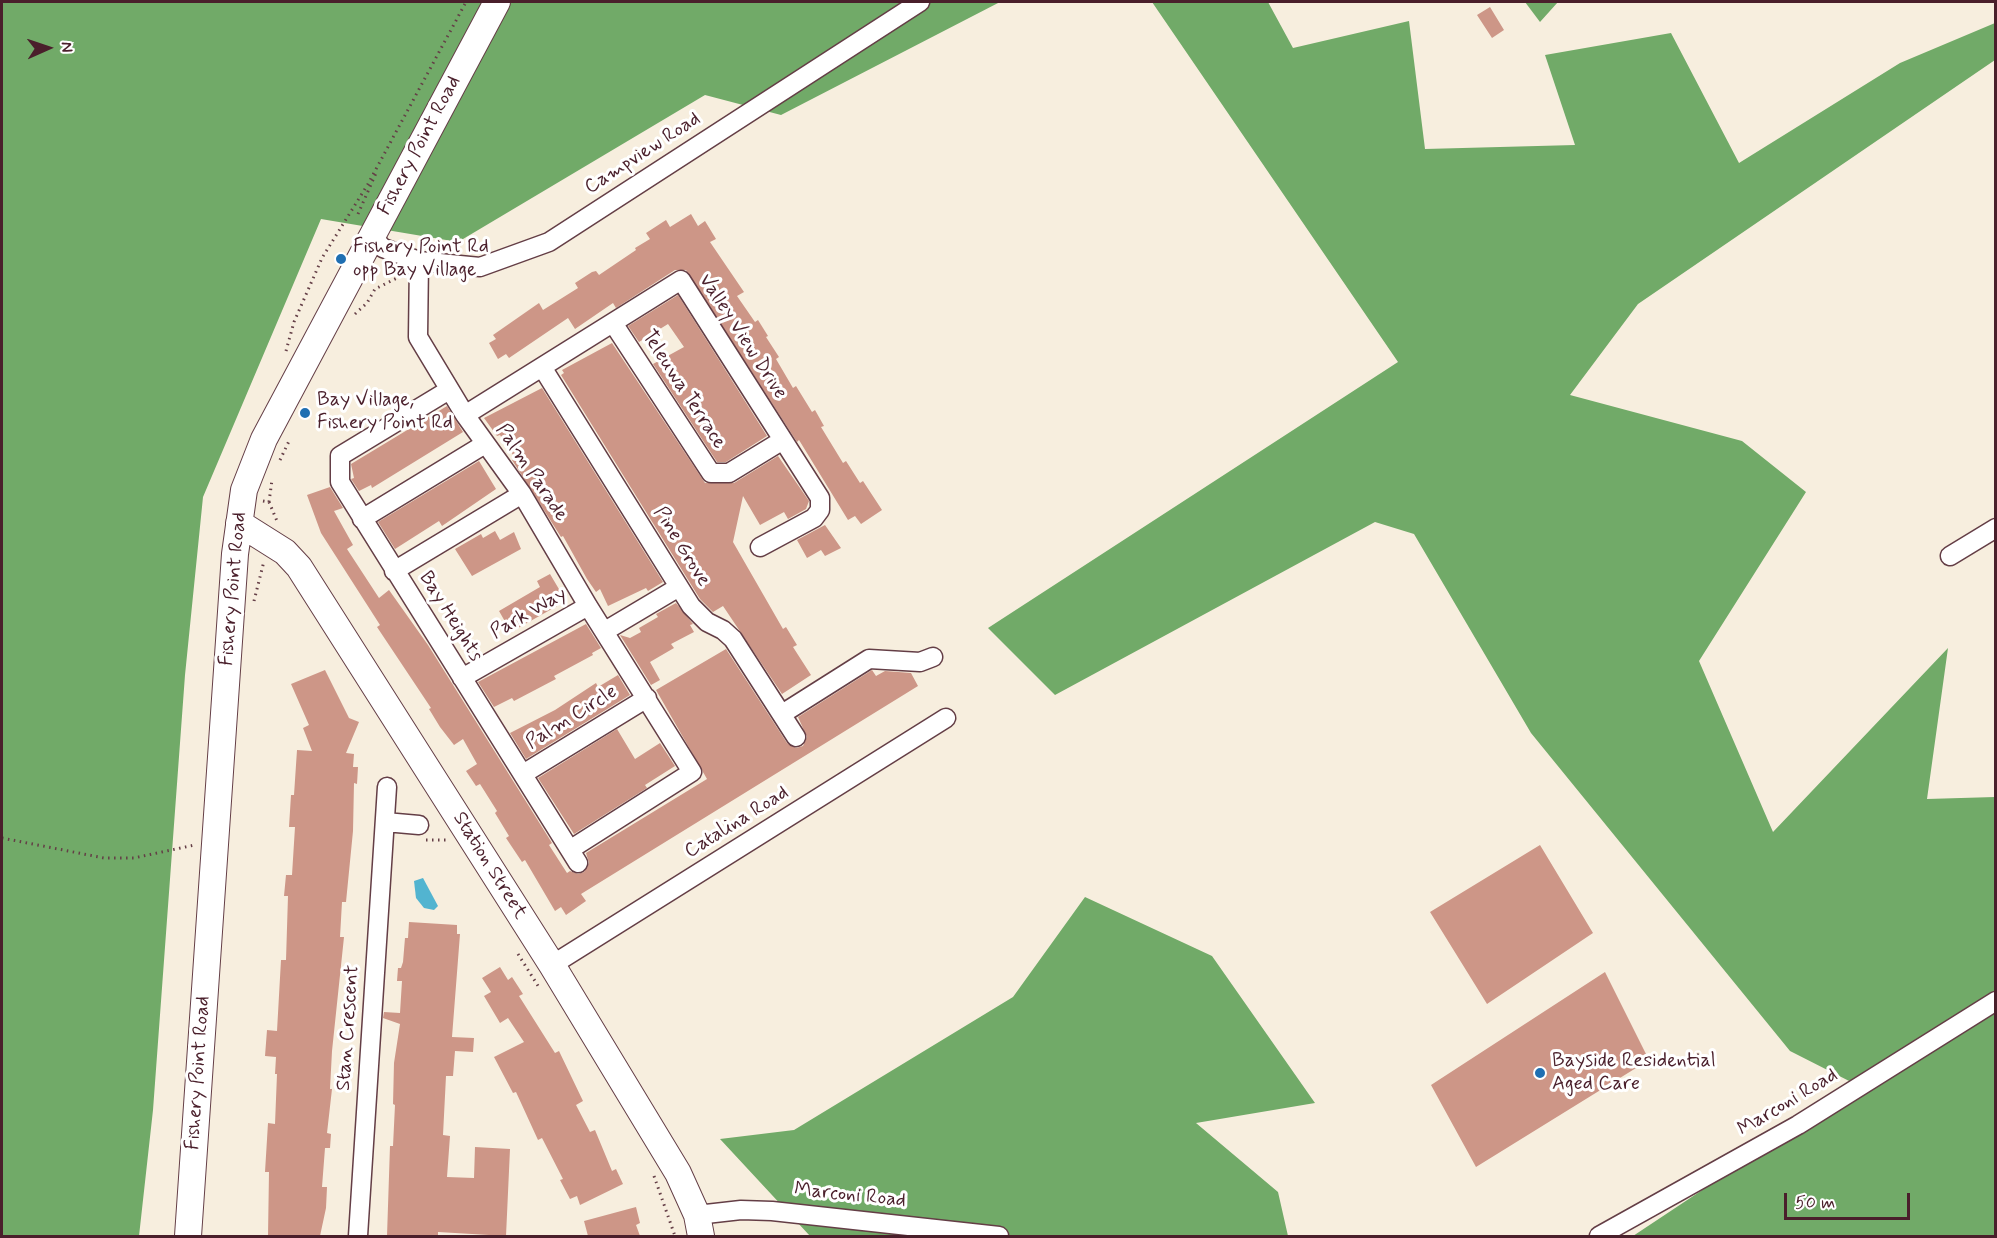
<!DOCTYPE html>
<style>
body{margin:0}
#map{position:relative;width:1997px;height:1238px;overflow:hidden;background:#f7eede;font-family:Mynerve,sans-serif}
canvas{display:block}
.frame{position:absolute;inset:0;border:3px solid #4a1f2b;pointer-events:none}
.north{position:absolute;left:18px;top:18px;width:60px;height:60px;-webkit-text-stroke:4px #fff;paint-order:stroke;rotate:87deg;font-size:16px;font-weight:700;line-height:24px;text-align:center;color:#4a1f2b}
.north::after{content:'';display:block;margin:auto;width:21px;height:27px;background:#4a1f2b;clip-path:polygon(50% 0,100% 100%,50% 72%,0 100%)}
.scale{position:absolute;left:1784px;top:1193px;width:126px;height:27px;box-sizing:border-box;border:3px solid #4a1f2b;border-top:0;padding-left:8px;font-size:18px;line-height:21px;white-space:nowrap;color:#4a1f2b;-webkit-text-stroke:4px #fff;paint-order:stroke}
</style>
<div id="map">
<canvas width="1997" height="1238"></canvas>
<div class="frame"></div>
<div class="north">N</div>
<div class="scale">50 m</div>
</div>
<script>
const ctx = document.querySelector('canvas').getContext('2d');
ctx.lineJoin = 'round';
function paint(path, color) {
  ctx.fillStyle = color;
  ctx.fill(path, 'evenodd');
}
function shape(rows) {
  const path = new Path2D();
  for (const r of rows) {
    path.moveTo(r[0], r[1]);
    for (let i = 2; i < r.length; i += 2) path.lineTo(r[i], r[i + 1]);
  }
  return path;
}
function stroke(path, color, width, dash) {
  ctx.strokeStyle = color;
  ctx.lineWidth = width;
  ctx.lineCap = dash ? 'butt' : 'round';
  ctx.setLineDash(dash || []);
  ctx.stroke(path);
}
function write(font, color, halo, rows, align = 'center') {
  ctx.font = font + ' Mynerve,sans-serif';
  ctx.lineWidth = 6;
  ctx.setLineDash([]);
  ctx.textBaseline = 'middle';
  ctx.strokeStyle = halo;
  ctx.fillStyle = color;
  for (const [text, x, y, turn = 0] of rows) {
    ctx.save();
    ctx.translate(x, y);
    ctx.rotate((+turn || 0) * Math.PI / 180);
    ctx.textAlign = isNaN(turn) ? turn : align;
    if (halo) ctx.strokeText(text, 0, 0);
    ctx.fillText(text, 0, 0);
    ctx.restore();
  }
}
paint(shape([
 [2,2,1000,2,781,115,705,95,458,242,321,219,203,497,185,675,153,1110,139,1236,2,1236],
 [1152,2,1268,2,1293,48,1409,21,1425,149,1575,145,1545,55,1671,33,1739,163,1900,63,1995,23,1995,60,1638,304,1570,395,1742,441,1806,492,1699,661,1773,832,1948,648,1927,799,1995,797,1995,1236,1633,1236,1859,1086,1790,1051,1531,733,1414,534,1375,522,1055,695,988,628,1398,362],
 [1525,2,1558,2,1540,22],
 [1085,897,1212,956,1315,1103,1196,1123,1278,1192,1288,1236,810,1236,720,1139,794,1130,1013,997]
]), '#71aa68');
paint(shape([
 [423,878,438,906,434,910,424,908,416,898,414,881]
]), '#52b4d0');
paint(shape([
 [1490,7,1504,30,1492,38,1477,15],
 [691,214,698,226,705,221,716,239,710,242,744,292,737,296,755,322,758,320,768,336,766,337,779,357,776,359,793,388,796,386,812,412,815,410,824,426,821,427,843,463,846,461,860,483,863,481,882,510,861,524,855,516,848,520,799,440,797,442,686,270,675,270,616,308,613,303,575,329,568,318,509,358,506,354,498,359,489,343,496,339,493,335,539,303,543,310,578,288,575,283,592,272,596,271,599,275,636,250,635,248,650,239,646,233,666,220,670,227],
 [678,295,767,436,726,462,717,462,653,364,684,347,668,324,639,342,628,326],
 [612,343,705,483,734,483,778,456,809,501,806,509,788,519,784,512,760,525,743,496,733,542,783,629,786,627,797,645,793,647,811,675,782,694,723,606,713,612,700,599,561,375,564,373,562,370],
 [542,388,663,582,648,591,646,588,608,606,600,589,596,592,587,579,563,536,561,537,512,460,515,458,500,435,497,436,484,418],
 [447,406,463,432,372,488,371,485,359,491,351,479,354,478,351,464],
 [479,461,496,489,442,526,439,521,395,549,378,522],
 [330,487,343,508,334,511,353,545,347,549,379,598,389,590,428,645,552,843,549,845,567,873,570,871,578,874,584,872,589,863,586,853,707,779,656,690,726,649,787,743,796,748,803,746,807,737,798,717,872,670,876,676,885,671,911,673,918,686,581,894,586,901,566,915,561,907,555,911,525,860,522,862,506,838,509,836,495,813,497,811,480,784,476,786,466,771,477,764,463,739,454,745,440,727,429,709,431,708,377,627,380,625,321,533,307,495],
 [825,525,841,548,825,556,821,550,807,558,797,540],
 [495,531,500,540,514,532,521,549,472,576,455,549,481,534,483,538],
 [550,574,566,601,511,632,499,611,540,587,537,581],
 [676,603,693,624,690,625,694,632,671,644,674,648,650,662,660,680,651,685,620,635,630,638,641,632,639,628,658,617,656,614],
 [586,624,601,648,592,653,593,655,554,676,556,679,514,701,512,698,494,707,478,682],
 [325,670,349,718,359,722,346,753,354,754,353,767,358,767,357,784,354,783,353,831,346,902,342,902,340,937,344,937,332,1051,330,1089,332,1089,327,1133,331,1134,330,1148,325,1148,322,1187,327,1187,326,1208,320,1236,268,1236,269,1172,265,1172,268,1123,275,1124,277,1074,275,1074,276,1057,265,1056,267,1030,277,1031,281,960,286,960,288,896,284,896,286,875,292,875,295,827,289,827,291,795,294,795,297,750,312,751,303,728,309,725,291,684],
 [618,675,630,695,526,759,510,733,555,710,596,683,598,687],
 [617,729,635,759,660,743,675,766,645,785,647,788,574,834,538,778],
 [1540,845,1593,933,1487,1004,1430,912],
 [409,922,457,925,457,934,460,934,452,1037,474,1038,473,1052,455,1051,453,1076,446,1076,443,1135,450,1136,447,1177,474,1178,475,1147,510,1149,506,1236,438,1232,438,1236,387,1236,390,1146,393,1146,395,1105,393,1104,394,1063,400,1024,383,1018,384,1012,400,1013,402,981,397,981,398,968,401,968,403,962,405,938,408,938],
 [500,967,508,980,512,977,523,994,519,996,555,1053,559,1051,583,1101,576,1105,590,1132,595,1130,612,1171,616,1169,623,1184,580,1205,577,1196,570,1199,560,1180,563,1179,542,1138,538,1140,516,1092,513,1093,494,1057,524,1042,508,1018,500,1023,484,996,491,992,482,978],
 [1605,972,1649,1060,1476,1167,1431,1085],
 [636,1207,640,1223,636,1225,640,1236,588,1236,584,1221]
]), '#cd9687');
const street = shape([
 [372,236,383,248,419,261,480,267,549,242,920,2],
 [419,261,418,337,465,415,522,494,588,606,692,772,571,849],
 [613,323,711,473,729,473,783,440],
 [542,367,691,606,707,622,723,630,733,639,796,737],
 [449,390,340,456,340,482,578,863],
 [465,415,681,280,820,498,820,510,814,518,760,547],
 [362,519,485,444],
 [1950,556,1996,528],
 [394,571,522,494],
 [605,631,679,587],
 [462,678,588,606],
 [782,714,869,659,920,662,933,657],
 [523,774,647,698],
 [385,822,419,825],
 [552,965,946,718],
 [697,1215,741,1210,772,1211,999,1236],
 [358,1236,387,787],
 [1599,1236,1798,1125,1996,1001]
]);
const secondary = shape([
 [239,523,285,552,299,567,552,965,678,1173,697,1215,701,1236],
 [188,1236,235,554,244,490,264,439,497,2]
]);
stroke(street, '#643e46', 21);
stroke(secondary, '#643e46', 28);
stroke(shape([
 [358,214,376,173],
 [355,314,367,303,375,289,401,276],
 [286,351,294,322,322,258,368,184,466,2],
 [280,460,290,439],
 [263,501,269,502,277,521],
 [269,502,272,480],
 [254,601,264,561],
 [2,838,104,858,134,858,195,845],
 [426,840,447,840],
 [518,954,540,989],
 [654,1176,675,1236]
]), '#643e46', 3, [1.5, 4.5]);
stroke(street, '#fff', 18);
stroke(secondary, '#fff', 26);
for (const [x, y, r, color] of [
 [341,259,6,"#1f6fb2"],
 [305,413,6,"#1f6fb2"],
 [1540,1073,6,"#1f6fb2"]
]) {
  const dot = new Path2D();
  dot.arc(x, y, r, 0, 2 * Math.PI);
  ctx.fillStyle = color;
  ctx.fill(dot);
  stroke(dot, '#fff', 2);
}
write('20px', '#4a1f2b', '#fff', [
 ["Fishery Point Road",420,146,-62],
 ["Campview Road",643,154,-33],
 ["Valley View Drive",742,337,57],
 ["Teleuwa Terrace",683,390,57],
 ["Palm Parade",531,473,56],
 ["Pine Grove",681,547,58],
 ["Fishery Point Road",234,589,-85],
 ["Park Way",529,614,-30],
 ["Bay Heights",450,617,58],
 ["Palm Circle",572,718,-32],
 ["Catalina Road",737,823,-32],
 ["Station Street",489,866,58],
 ["Stan Crescent",349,1028,-86],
 ["Fishery Point Road",199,1073,-86],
 ["Marconi Road",1788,1103,-31],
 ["Marconi Road",850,1196,6]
]);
write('20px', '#4a1f2b', '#fff', [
 ["Fishery Point Rd",353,248],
 ["opp Bay Village",353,271],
 ["Bay Village,",317,401],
 ["Fishery Point Rd",317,424],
 ["Bayside Residential",1552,1062],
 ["Aged Care",1552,1085]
], 'left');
</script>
